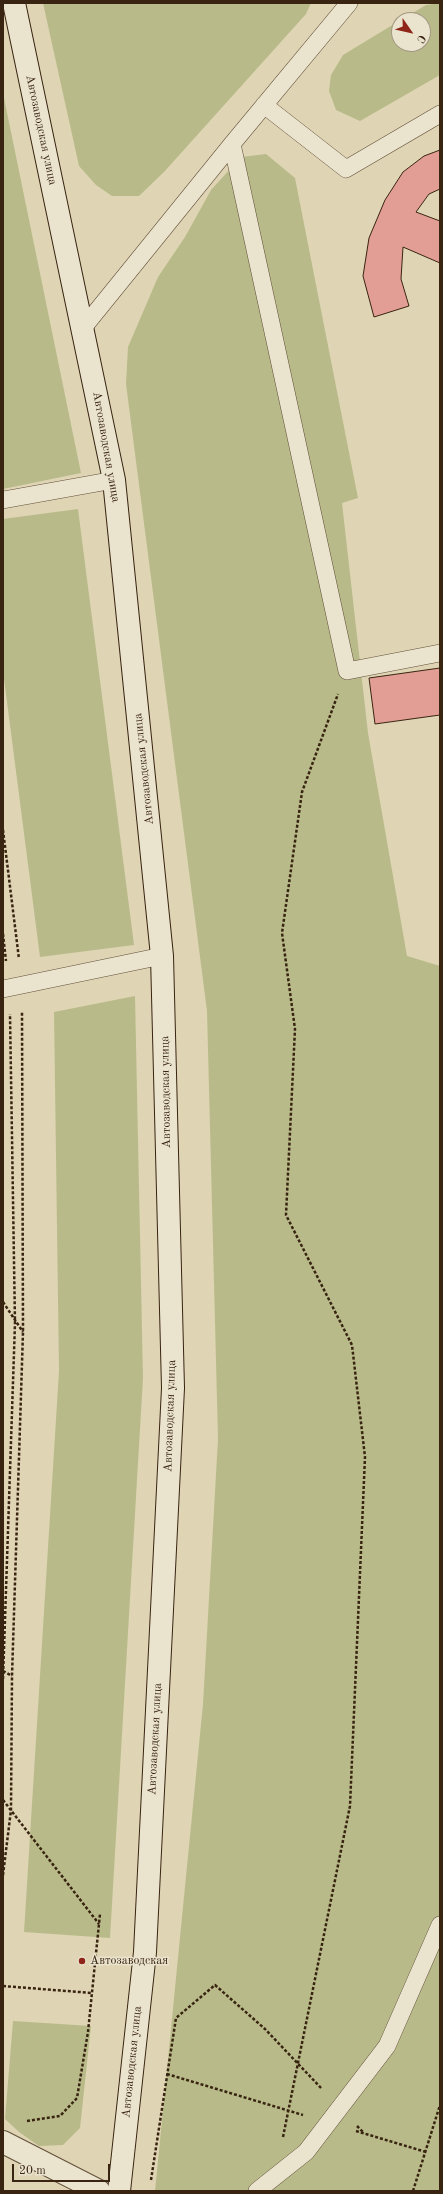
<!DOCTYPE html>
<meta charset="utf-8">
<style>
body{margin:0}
#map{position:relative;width:443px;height:2194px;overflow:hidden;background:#dfd4b4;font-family:"Old Standard TT",serif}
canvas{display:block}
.frame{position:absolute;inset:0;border:4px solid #382411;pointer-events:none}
.north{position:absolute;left:391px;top:12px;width:40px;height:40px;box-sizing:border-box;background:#eae3ce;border:1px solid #a39782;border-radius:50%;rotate:124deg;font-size:11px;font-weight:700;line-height:16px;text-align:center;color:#382411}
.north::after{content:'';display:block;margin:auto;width:14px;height:18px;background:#8f2418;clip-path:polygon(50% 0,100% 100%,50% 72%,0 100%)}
.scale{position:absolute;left:12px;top:2164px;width:98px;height:18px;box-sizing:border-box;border:2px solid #382411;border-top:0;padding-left:5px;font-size:12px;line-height:14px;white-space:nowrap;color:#382411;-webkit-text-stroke:3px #eae3ce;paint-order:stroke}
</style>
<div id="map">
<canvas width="443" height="2194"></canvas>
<div class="frame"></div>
<div class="north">С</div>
<div class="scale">20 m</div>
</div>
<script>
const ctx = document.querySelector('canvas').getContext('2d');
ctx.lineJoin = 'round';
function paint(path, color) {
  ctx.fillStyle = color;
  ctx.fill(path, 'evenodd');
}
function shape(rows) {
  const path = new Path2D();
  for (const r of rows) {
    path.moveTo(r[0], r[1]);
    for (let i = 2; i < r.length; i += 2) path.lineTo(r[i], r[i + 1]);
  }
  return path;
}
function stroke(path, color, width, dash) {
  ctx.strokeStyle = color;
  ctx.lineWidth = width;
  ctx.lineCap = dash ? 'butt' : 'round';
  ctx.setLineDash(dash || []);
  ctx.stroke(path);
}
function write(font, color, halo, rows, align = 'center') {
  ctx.font = font + ' "Old Standard TT",serif';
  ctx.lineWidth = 3;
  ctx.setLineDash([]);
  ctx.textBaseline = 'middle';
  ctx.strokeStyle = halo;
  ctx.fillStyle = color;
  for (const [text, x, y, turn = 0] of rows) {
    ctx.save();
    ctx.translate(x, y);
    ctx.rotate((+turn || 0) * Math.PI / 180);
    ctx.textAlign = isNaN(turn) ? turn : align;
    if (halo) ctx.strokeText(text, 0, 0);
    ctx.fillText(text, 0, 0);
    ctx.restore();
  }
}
paint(shape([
 [43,3,311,3,306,14,164,172,139,196,112,196,96,185,79,166],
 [440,3,440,75,360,121,336,110,329,91,331,75,343,55,399,21,399,44,423,44,423,20,401,20,426,5],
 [3,93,81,473,3,489],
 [266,154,295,178,358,498,342,503,368,733,407,956,440,966,440,2191,155,2191,203,1704,218,1439,207,1011,126,384,128,347,158,277,185,237,211,190,241,157],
 [78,509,134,945,40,957,3,671,3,519],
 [135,996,143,1378,110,1938,24,1932,59,1371,54,1012],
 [13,2021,91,2026,80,2128,63,2145,39,2146,19,2132,5,2119]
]), '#b8bb89');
const building = shape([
 [440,150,440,189,429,194,416,212,440,221,440,263,403,247,401,279,409,306,374,317,363,276,369,238,385,200,403,172,424,156,440,150],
 [440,668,440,715,375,724,369,678,440,668]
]);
paint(building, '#e29e94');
stroke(building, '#382411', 1);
const service = shape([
 [264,105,346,169,440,114],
 [232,144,347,671,440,653],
 [83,328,232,144,349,3],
 [3,500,114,480],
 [3,989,162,956],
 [257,2191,306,2152,387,2046,440,1925]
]);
const minor = shape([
 [3,2142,99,2191]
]);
const secondary = shape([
 [14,3,114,480,162,956,173,1388,145,1952,119,2191]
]);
stroke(service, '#62503a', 18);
stroke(minor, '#62503a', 24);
stroke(secondary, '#382411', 24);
stroke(shape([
 [3,830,19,959],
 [3,934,6,961],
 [3,1302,23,1332],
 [3,1671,12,1676],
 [3,1679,15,1323,10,1014],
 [3,1800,99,1924],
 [3,1875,11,1810,12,1676,23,1332,22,1011],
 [3,1986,92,1993],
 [167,2074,303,2115],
 [27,2121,60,2116,77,2098,88,2032,100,1914],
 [357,2126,364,2133],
 [356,2131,426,2152],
 [283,2137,350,1806,365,1457,352,1345,286,1215,295,1029,282,933,302,792,338,694],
 [151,2180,176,2018,215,1985,265,2029,322,2089],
 [413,2191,440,2105]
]), '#382411', 2.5, [3, 2]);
stroke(service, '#eae3ce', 17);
stroke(minor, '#eae3ce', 22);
stroke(secondary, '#eae3ce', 22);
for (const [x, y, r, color] of [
 [82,1961,4,"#8f2418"]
]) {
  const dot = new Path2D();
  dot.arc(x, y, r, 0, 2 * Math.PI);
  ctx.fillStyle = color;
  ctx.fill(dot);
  stroke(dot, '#eae3ce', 1.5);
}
write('12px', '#382411', '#eae3ce', [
 ["Автозаводская улица",41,130,78],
 ["Автозаводская улица",106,447,80],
 ["Автозаводская улица",144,769,-96],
 ["Автозаводская улица",166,1092,-91],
 ["Автозаводская улица",170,1416,-88],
 ["Автозаводская улица",155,1739,-87],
 ["Автозаводская улица",132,2062,-84]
]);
write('12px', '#382411', '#eae3ce', [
 ["Автозаводская",90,1961]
], 'left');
</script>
